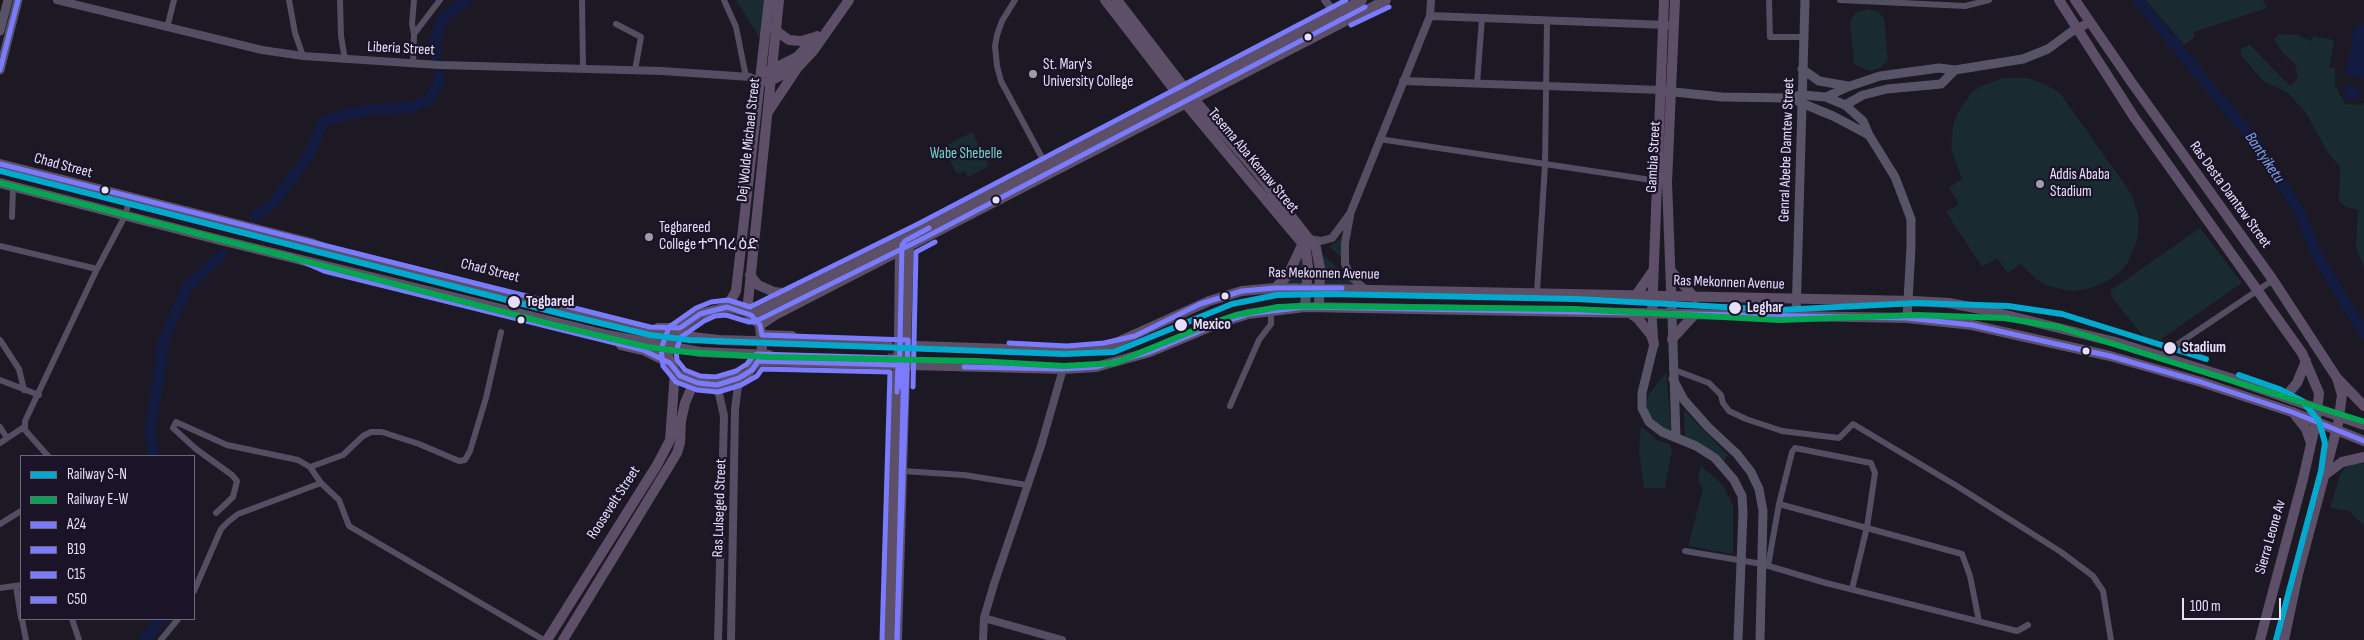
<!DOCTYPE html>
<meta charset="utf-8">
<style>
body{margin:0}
#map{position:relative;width:2364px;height:640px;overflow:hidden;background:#1c1824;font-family:"Sofia Sans Condensed",sans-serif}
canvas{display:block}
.legend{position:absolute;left:20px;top:455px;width:175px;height:165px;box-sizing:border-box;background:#1b1428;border:1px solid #6d667c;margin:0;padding:6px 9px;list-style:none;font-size:15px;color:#e7e0fb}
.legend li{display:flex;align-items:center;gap:10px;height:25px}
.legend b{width:25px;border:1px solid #6d667c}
.scale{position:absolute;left:2182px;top:598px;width:99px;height:22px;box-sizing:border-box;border:2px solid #e7e0fb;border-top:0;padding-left:6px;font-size:15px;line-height:18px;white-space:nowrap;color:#e7e0fb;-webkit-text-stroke:4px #1b1428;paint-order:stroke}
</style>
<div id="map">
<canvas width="2364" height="640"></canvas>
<ul class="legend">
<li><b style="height:6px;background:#00a9ce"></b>Railway S-N</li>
<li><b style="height:6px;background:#00a651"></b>Railway E-W</li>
<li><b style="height:6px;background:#7b7bff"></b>A24</li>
<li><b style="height:6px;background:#7b7bff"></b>B19</li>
<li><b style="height:6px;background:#7b7bff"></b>C15</li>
<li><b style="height:6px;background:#7b7bff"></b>C50</li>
</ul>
<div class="scale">100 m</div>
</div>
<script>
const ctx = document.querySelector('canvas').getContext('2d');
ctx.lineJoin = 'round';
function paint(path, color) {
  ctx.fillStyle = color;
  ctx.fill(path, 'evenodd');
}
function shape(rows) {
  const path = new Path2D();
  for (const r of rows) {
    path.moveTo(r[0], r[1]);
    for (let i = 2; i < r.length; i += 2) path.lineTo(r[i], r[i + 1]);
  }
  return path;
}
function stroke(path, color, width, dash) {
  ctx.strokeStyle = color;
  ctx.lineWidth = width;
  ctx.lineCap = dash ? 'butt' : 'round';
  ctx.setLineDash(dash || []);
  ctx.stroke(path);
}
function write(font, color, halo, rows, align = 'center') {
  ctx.font = font + ' "Sofia Sans Condensed","Noto Sans Ethiopic",sans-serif';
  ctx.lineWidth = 4.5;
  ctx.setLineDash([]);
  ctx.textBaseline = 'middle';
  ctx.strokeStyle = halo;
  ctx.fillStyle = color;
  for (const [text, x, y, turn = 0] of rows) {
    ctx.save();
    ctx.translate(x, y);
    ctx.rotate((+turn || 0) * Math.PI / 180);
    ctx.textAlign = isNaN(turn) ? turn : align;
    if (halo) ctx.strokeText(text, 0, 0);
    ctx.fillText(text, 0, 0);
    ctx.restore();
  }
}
paint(shape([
 [736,0,767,0,763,43],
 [2146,0,2263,0,2267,8,2194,32,2195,37,2184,45],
 [1867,9,1878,11,1884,19,1888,59,1881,68,1869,71,1854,64,1850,22,1855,13],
 [2278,34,2297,35,2311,41,2313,36,2334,40,2329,68,2335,68,2335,85,2345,104,2361,105,2364,102,2364,267,2356,248,2358,210,2346,207,2339,201,2340,167,2329,154,2306,113,2288,93,2263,81,2242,56,2240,49,2250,45,2289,85,2294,83,2298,76,2295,64,2284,54,2274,40],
 [2003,78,2028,78,2048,86,2060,93,2132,195,2139,218,2137,240,2128,262,2120,272,2109,280,2088,289,2071,291,2048,286,2036,279,2021,264,2008,273,1997,258,1982,267,1946,212,1959,204,1949,188,1962,179,1951,148,1953,126,1957,114,1971,93,1981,86],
 [972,132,989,166,968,177,964,171,957,174,943,147],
 [2200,228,2242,283,2151,346,2111,296,2111,290],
 [1344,233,1344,260,1329,246,1338,241],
 [1319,251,1356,285,1322,285],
 [1303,253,1303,286,1285,285,1298,271],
 [1666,373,1671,427,1669,432,1654,420,1646,407,1648,395],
 [1684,410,1728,455,1724,461,1685,438],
 [1641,426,1657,440,1669,444,1672,450,1665,488,1644,488,1639,450],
 [2357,463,2364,464,2364,526,2349,511,2330,508,2340,475,2346,466],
 [1701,466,1722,484,1733,505,1733,554,1688,546,1703,489,1698,480]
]), '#192b30');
paint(shape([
 [2355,24,2364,26,2364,79,2345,75],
 [2346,85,2361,88,2356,100,2346,99,2344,93]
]), '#131c40');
stroke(shape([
 [2138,0,2260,148,2301,215,2317,255,2364,334],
 [435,55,434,44,442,19,466,0],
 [254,217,272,205,308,157,324,121,362,111,412,107,429,100,439,83,439,76],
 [154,456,150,431,164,341,186,288,222,255],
 [145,640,161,619]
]), '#131c40', 11);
stroke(shape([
 [888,358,918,359]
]), '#3a3644', 10, [10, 5]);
stroke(shape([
 [289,0,295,33,303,56],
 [340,0,341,36,345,60],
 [582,0,583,68],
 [724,0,736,27,746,77],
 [1015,0,1002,21,997,35,995,46,997,66,1001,81,1047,167],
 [1769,0,1770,37,1802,37],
 [1840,0,1965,6,1989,0],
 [616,24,641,37,635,70],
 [167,28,174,0],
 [414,34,440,0],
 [413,64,414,34,412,24,414,0],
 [1477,84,1482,18],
 [1379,139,1658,181],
 [12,217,13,187],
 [0,246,97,269],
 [1537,292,1545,165,1547,21],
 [0,340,19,369,24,390],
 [2160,356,2273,280],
 [1672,369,1709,383,1721,395,1723,403,1729,411,1746,419,1782,431,1839,438,1853,424,1957,486,2061,552,2093,576,2103,591,2111,640],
 [0,380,39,395],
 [1230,406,1259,340,1271,324,1271,310],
 [0,427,7,438],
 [0,443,24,427],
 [48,456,25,430,25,421,97,269,125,216,130,198],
 [902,471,964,475,1027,485],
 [321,483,310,467,343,455,363,436,371,432,382,432,419,444,459,461,465,460,470,451,486,398,501,332],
 [1779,504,1962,554,1970,576,1979,621],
 [216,513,233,497,237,481,232,475,196,449,173,428,176,422,227,445,298,460,310,467],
 [0,524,21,511],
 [1685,551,1762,564,1826,583,2017,631,2028,625],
 [1768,566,1779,504,1792,452,1795,448,1871,463,1875,473,1867,527,1852,589],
 [16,586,21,618],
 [0,588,21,585],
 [194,591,221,529,229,521,238,514,321,483,339,500,349,526,544,640],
 [22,619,26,640],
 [72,619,79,640],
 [161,640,178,619]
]), '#534e62', 6);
stroke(shape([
 [57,0,262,50,303,56,439,65,662,71,750,77,760,82],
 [1325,0,1341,22],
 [1430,16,1668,25],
 [1403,81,1661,90],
 [1350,216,1345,243,1345,264,1351,277,1365,289],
 [1309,239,1321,241,1332,238,1350,214,1430,16,1431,0],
 [717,385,724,416,718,640],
 [984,618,1062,640],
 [731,640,735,409,739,378],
 [983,640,984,618,994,584,1041,446,1063,369]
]), '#534e62', 8);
stroke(shape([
 [0,31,8,0],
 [1802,69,1819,81,1848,86],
 [0,70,18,0],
 [1665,91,1722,97,1788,98,1802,95,1826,97,1845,105,1863,121,1869,135,1895,177,1911,219,1911,247,1907,318],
 [1826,97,1850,86,1880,76,1939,68,1955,70,2023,59,2048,49,2071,32,2090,22],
 [1799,102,1833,116,1869,135],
 [1845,105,1863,95,1887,89,1941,84,1955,70],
 [1652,315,1654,344,1642,393,1642,408,1649,422,1662,432,1696,446,1715,458,1734,480,1742,496,1743,512,1738,640],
 [1672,315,1676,437],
 [1796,317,1805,0],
 [1673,379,1684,400,1708,427,1737,454,1751,472,1759,489,1763,511,1760,640]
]), '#585468', 9);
stroke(shape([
 [1105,0,1179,96,1302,243,1306,251,1308,267,1305,307],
 [1117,0,1187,91,1256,171,1316,248,1320,269,1319,307],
 [2059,0,2134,117,2302,353,2319,393,2316,422,2303,479,2260,640],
 [2075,0,2132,83,2273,280,2337,378,2342,395,2338,424,2298,574,2284,640],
 [772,28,789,40,801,41,815,37],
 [767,72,797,57,817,36],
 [768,82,797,67],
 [768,112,798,67,813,51,849,0],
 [0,164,311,243,336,253,649,332,719,340,888,345],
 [0,183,216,239,607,335,700,352,769,355],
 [1671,271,1695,298],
 [750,275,758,285,774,292,792,294],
 [1275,288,1288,275,1304,241],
 [1636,295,1653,271],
 [727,307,736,291,769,0],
 [727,307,747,312,760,325,762,350,758,361,747,374,717,385,698,383,680,376,675,371,668,357,668,350,675,332,700,314,727,307],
 [747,312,779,0],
 [1630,313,1638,319,1651,335,1654,344],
 [751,315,921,231,1362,0],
 [1652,315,1664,0],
 [1672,315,1667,182,1675,0],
 [760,325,775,315,1386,0],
 [658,328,680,328],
 [762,335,792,336],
 [1672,339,1694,315],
 [621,345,643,350,670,363],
 [917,346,1067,351,1109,346,1209,301,1242,291,1275,288,1914,301,1949,303,1986,310,2115,342,2230,378,2364,425],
 [758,361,1063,369,1096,367,1150,352,1217,324,1248,314,1305,307,1907,318,1972,325,2110,356,2201,382,2292,412,2364,441],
 [2339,380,2364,406],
 [2285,397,2297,383,2306,361],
 [2295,415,2306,429,2311,443],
 [2326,474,2342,462,2364,457],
 [547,640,657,465,670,440,675,371],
 [563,640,677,453,680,443,681,421,685,403,694,382],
 [889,640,893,471,899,340,900,247],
 [897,640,909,241]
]), '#5c4f67', 10);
stroke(shape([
 [1009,343,1067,346,1104,343,1135,336,1200,304,1242,291,1275,288,1342,288],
 [964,367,1063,369,1096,367,1150,352,1217,324,1248,314,1305,307,1907,318,1972,325,2110,356,2201,382,2292,412,2364,441]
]), '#7b7bff', 5);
stroke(shape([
 [0,70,18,0],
 [0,164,650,327,680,328,700,314,727,307,751,315,760,325,762,335,908,340,897,640],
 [262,250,292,257,324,271,643,350,670,363,680,376,698,383,717,385,739,378,752,370,758,361,898,365,897,392]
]), '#7b7bff', 5);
stroke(shape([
 [1351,25,1389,7],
 [913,387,916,252,935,242],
 [897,640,904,360,898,358,757,354,753,356,747,364,736,371,716,377,700,376,685,370,677,360,676,351,681,337,704,321,715,316,726,315,749,322,754,322,924,238,1365,7]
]), '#7b7bff', 5);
stroke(shape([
 [899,387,902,245,905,241,929,228],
 [882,640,890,372,762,369,757,376,741,385,718,392,697,390,676,382,663,366,661,349,669,327,696,308,711,302,728,300,750,307,918,224,1346,0]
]), '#7b7bff', 5);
stroke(shape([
 [0,171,562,314,650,335,689,340,1064,354,1114,352,1232,304,1277,295,1329,294,1576,299,1779,310,1917,303,2008,306,2062,314,2206,359],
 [2239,375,2279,389,2302,401,2319,421,2325,443,2321,471,2276,640]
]), '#00a9ce', 6);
stroke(shape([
 [0,183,558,326,647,347,686,352,768,357,977,361,1064,366,1115,363,1212,323,1236,315,1278,307,1304,306,1575,309,1779,320,1917,315,2004,318,2059,327,2362,421]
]), '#00a651', 6);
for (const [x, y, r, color] of [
 [1308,37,4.5,"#e7e0fb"],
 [1033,74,5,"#a09ab0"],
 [2040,184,5,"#a09ab0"],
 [105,190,4.5,"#e7e0fb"],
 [996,200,4.5,"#e7e0fb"],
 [649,237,5,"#a09ab0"],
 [1225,296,4.5,"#e7e0fb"],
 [514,302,7,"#e7e0fb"],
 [1735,308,7,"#e7e0fb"],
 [521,320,4.5,"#e7e0fb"],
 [1181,325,7,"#e7e0fb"],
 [2170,348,7,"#e7e0fb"],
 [2086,351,4.5,"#e7e0fb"]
]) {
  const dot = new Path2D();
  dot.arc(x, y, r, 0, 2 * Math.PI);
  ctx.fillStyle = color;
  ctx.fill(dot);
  stroke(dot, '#1b1428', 2);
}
write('15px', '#e7e0fb', '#1b1428', [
 ["Liberia Street",401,49,3],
 ["Dej Wolde Michael Street",749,140,-84],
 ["Genral Abebe Damtew Street",1787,150,-88],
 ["Gambia Street",1654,157,-87],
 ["Tesema Aba Kemaw Street",1253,161,50],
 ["Chad Street",63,166,15],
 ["Ras Desta Damtew Street",2230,195,54],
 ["Chad Street",490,271,14],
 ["Ras Mekonnen Avenue",1324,274,1],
 ["Ras Mekonnen Avenue",1729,283,2],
 ["Roosevelt Street",614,503,-57],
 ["Ras Lulseged Street",720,508,-88],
 ["Sierra Leone Av",2271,537,-74]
]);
write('15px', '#e7e0fb', '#1b1428', [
 ["St. Mary's",1043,65],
 ["University College",1043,82],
 ["Addis Ababa",2050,175],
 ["Stadium",2050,192],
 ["Tegbareed",659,228],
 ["College ተግባረ ዕድ",659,245]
], 'left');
write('15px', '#74d3ca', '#1b1428', [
 ["Wabe Shebelle",966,154]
]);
write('bold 15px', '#e7e0fb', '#1b1428', [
 ["Tegbared",526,302],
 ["Leghar",1747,308],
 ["Mexico",1193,325],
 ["Stadium",2182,348]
], 'left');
write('italic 16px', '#7ba6ee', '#1b1428', [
 ["Bantyiketu",2264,158,56]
]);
</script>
